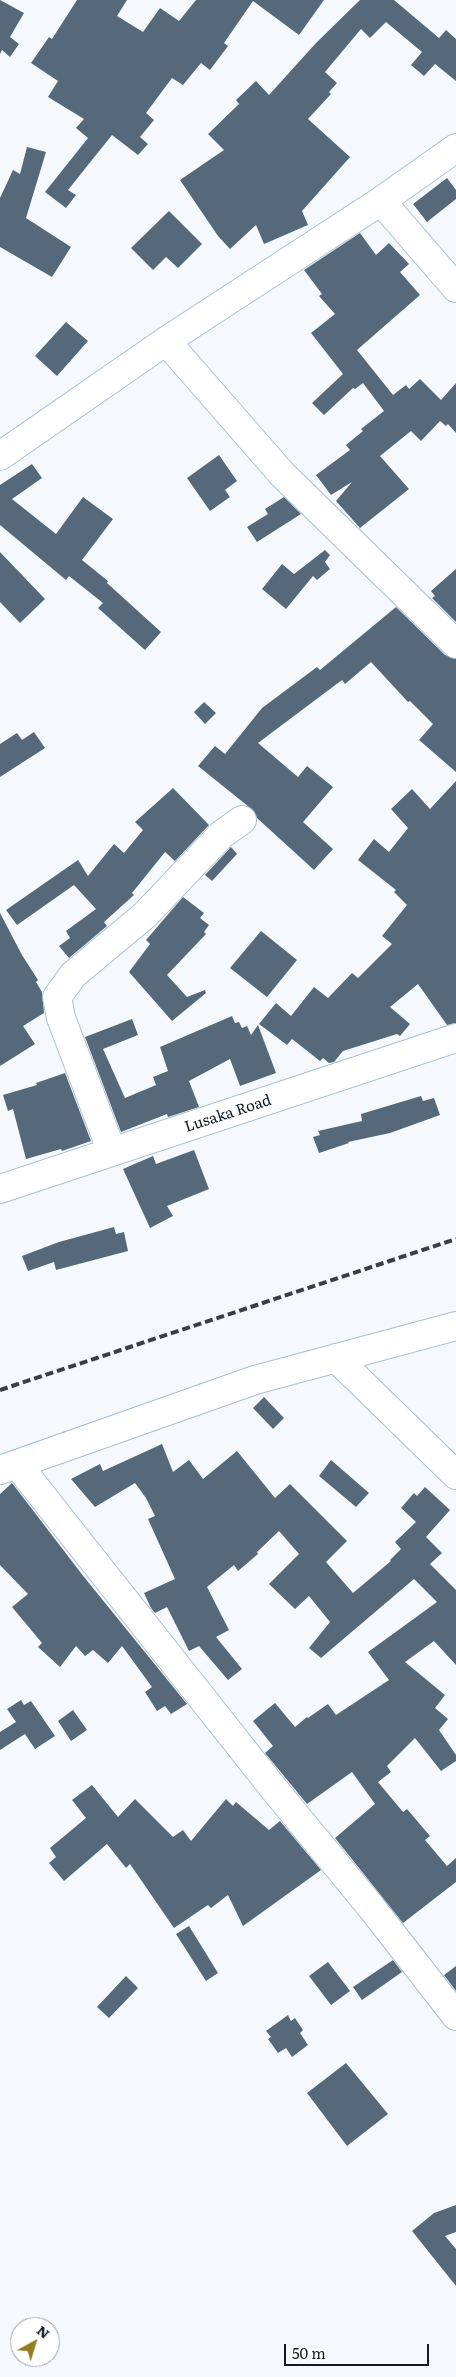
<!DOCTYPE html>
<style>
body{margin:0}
#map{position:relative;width:456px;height:2377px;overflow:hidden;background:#f5f9fd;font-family:Literata,serif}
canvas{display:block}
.north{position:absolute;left:10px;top:2317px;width:50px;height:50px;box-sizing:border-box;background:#fff;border:1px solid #a0a3a6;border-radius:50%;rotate:39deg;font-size:14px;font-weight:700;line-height:20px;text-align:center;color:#121a21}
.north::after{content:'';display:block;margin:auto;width:18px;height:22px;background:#947c23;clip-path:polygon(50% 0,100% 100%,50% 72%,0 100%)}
.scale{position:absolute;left:284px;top:2344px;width:145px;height:22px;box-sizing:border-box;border:2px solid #121a21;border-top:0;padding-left:6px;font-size:15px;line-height:18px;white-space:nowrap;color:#121a21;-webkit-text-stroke:4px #fff;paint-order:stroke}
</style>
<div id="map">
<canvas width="456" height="2377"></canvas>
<div class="north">N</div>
<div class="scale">50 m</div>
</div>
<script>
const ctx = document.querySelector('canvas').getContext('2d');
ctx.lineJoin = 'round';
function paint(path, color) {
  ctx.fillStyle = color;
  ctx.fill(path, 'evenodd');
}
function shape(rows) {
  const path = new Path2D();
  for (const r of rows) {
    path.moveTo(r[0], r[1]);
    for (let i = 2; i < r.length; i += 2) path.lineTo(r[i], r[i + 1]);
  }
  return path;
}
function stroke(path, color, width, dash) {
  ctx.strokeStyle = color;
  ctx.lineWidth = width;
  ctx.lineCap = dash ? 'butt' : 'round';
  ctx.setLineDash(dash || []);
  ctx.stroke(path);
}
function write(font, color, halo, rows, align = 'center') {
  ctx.font = font + ' Literata,serif';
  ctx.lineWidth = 5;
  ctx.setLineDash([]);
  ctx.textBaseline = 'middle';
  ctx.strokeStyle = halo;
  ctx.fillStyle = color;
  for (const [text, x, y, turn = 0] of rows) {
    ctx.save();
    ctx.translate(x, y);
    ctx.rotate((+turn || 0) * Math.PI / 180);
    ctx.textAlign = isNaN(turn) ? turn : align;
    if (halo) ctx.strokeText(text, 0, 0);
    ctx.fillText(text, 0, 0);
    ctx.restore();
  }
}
paint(shape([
 [0,0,24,13,10,37,19,44,10,57,2,50,0,54],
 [77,0,127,0,117,16,143,32,160,8,179,21,196,0,324,0,299,35,253,1,224,43,228,46,210,70,201,63,183,85,172,78,146,113,154,120,140,137,148,144,138,155,112,135,68,190,76,195,66,208,45,192,88,138,76,128,84,119,48,97,58,81,31,63,49,37,52,39],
 [360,0,394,0,439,38,446,30,456,39,456,81,435,64,424,76,411,65,422,52,386,22,370,38,361,29,325,72,337,83,329,92,331,94,308,119,350,157,302,211,308,225,264,244,256,225,230,249,218,236,180,180,224,150,208,134,239,104,236,100,256,81,269,95,316,43],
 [27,147,46,152,26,218,71,247,52,277,0,247,0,198,13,170,20,174],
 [447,178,456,190,456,199,427,222,413,204],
 [169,211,202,244,178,268,166,257,153,270,131,248],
 [360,233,376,255,389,243,409,264,400,272,420,295,357,350,393,395,406,385,409,389,420,379,441,400,456,383,456,433,448,424,446,426,440,421,421,441,411,431,380,456,409,489,360,528,336,501,352,482,331,495,316,475,350,450,346,445,363,431,361,429,384,411,363,383,355,389,353,388,324,415,312,403,343,374,311,333,335,314,319,296,322,294,304,270],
 [66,322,88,341,57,376,35,356],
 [219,455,237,481,225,490,230,497,210,511,187,478],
 [32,464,42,478,12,499,56,534,83,497,113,519,82,560,108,581,107,583,161,632,145,650,98,608,103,603,69,576,66,580,0,525,0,485],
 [284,497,301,514,257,542,247,527,268,514,265,509],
 [325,550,330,555,325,562,330,569,317,580,313,576,286,609,262,589,282,564,294,574],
 [0,552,45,599,20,623,0,602],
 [456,569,456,622,432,598,435,596,431,591],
 [396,607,445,655,456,659,456,772,419,740,433,724,410,701,408,702,371,662,345,684,342,680,258,743,298,777,307,766,333,787,303,822,333,849,314,870,257,818,254,811,198,766,215,746,225,754,262,708,317,667,320,670],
 [204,702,216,713,205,724,194,712],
 [34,732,45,748,0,777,0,744,17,733,22,740],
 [456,781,456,1023,447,1025,418,984,390,1007,410,1024,400,1036,397,1034,343,1051,334,1062,329,1063,323,1058,320,1061,292,1039,287,1045,259,1024,276,1003,291,1016,314,987,328,998,352,973,358,978,392,944,382,936,407,905,394,892,396,890,358,860,374,839,389,852,408,828,391,809,412,789,430,809],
 [173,788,209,825,175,861,165,852,132,893,134,895,104,922,107,926,69,958,59,946,70,938,66,931,96,909,74,885,17,925,6,910,78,860,88,876,114,844,124,853,143,830,135,822],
 [231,847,237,854,212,881,205,875],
 [183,897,204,913,200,918,209,925,204,932,206,934,167,975,187,997,205,990,206,993,172,1021,129,972,150,944,146,940],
 [0,913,22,955,38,980,36,982,42,992,44,1013,23,1026,35,1044,0,1066],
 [261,931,297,960,267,997,230,968],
 [232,1016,235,1023,239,1022,242,1028,247,1026,251,1035,258,1025,276,1073,240,1086,230,1059,189,1081,199,1107,168,1117,167,1114,121,1132,85,1037,132,1019,138,1035,103,1049,125,1098,156,1085,153,1077,168,1071,160,1047],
 [65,1073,91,1141,62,1151,61,1149,26,1159,13,1109,8,1111,3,1095,37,1085,36,1083],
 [421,1096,423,1101,434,1098,440,1115,390,1133,348,1142,349,1143,319,1153,313,1137,320,1135,318,1131,362,1121,361,1114],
 [194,1150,209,1189,167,1206,173,1216,150,1228,123,1169,153,1156,156,1164],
 [114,1227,116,1234,124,1232,128,1251,56,1270,54,1262,28,1271,22,1256,59,1242],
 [264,1397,284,1418,273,1429,253,1408],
 [162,1444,173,1472,189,1460,203,1479,237,1451,275,1498,290,1484,347,1541,326,1562,353,1593,391,1561,390,1560,401,1549,395,1542,416,1522,401,1508,414,1493,417,1496,425,1487,450,1510,426,1537,442,1553,430,1564,456,1590,456,1665,434,1641,405,1662,445,1695,435,1708,448,1719,439,1730,456,1755,456,1761,441,1771,415,1738,387,1766,391,1772,378,1782,403,1812,407,1809,430,1836,425,1840,447,1866,456,1858,456,1882,403,1923,335,1838,375,1804,352,1772,307,1804,265,1753,273,1746,253,1721,275,1703,295,1727,307,1717,308,1718,328,1704,336,1715,389,1680,368,1652,437,1602,414,1579,321,1658,309,1648,330,1622,309,1596,295,1609,269,1584,299,1554,279,1531,257,1552,258,1554,238,1571,234,1565,207,1587,229,1630,216,1637,242,1669,228,1680,199,1646,189,1651,167,1607,155,1613,151,1608,144,1593,175,1579,148,1519,155,1516,146,1498,135,1483,95,1507,71,1479,100,1464,103,1471],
 [331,1460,369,1493,356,1507,319,1476],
 [12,1483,84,1577,187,1704,171,1714,165,1706,157,1711,145,1692,152,1687,122,1646,108,1663,93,1650,85,1656,76,1646,60,1667,38,1647,42,1643,12,1607,28,1594,0,1565,0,1494],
 [21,1700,24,1705,31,1701,55,1736,35,1749,25,1734,0,1750,0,1732,16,1722,7,1709],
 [73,1710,87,1730,71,1741,58,1721],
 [92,1785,118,1817,135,1799,173,1837,183,1830,191,1841,226,1799,233,1806,236,1802,269,1830,280,1821,321,1870,243,1926,228,1895,211,1908,208,1905,174,1928,130,1864,126,1868,107,1844,64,1881,49,1863,56,1857,50,1848,86,1818,72,1800],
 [189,1926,218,1973,206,1981,176,1934],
 [393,1960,402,1972,362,2000,353,1987],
 [328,1962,350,1991,331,2005,309,1976],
 [456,1966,456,1991,444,1975],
 [126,1976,138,1988,109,2018,97,2007],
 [288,2015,291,2021,295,2018,303,2030,300,2033,308,2045,292,2057,286,2048,278,2053,268,2039,271,2037,266,2031],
 [346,2063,388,2114,347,2146,307,2093],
 [456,2205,456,2232,445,2236,456,2249,456,2286,412,2231,434,2213]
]), '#55697a');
const minor = shape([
 [381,201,456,288],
 [166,341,282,474,456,644],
 [0,456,166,341,381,201,456,148],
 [112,1152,61,1018,57,997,73,975,145,915,221,835,242,820],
 [0,1189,456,1038],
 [336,1358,456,1475],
 [17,1464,274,1789,371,1907,456,2016],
 [0,1470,255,1380,456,1326]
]);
stroke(minor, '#aabfd2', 30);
stroke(minor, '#fff', 28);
stroke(shape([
 [0,1390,456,1239]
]), '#373e45', 4, [8, 4]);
write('15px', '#121a21', '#fff', [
 ["Lusaka Road",228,1114,-18]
]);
</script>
